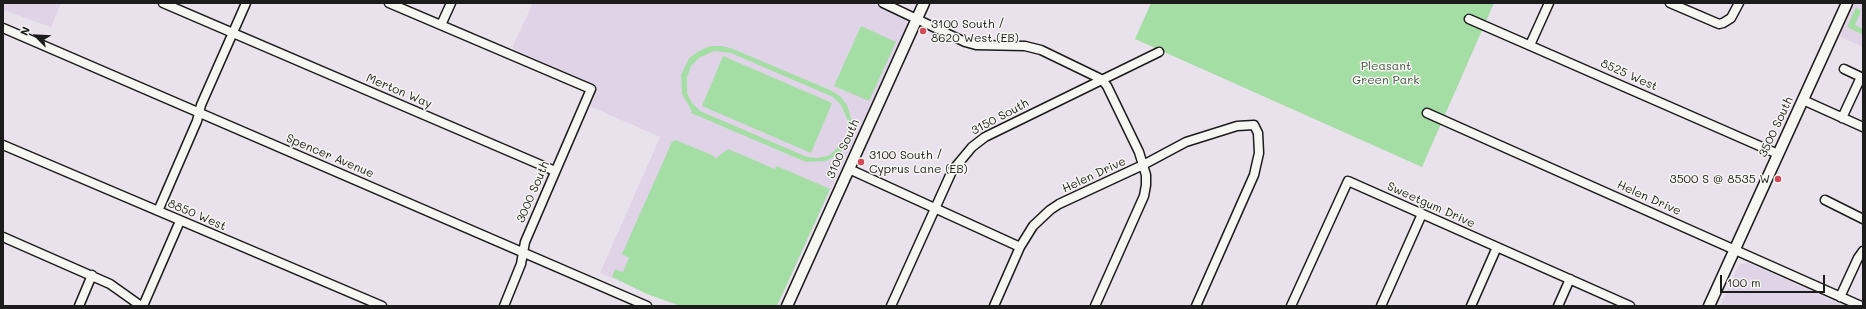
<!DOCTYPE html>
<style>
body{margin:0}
#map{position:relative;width:1866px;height:309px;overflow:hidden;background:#e9e1ec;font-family:Mali,sans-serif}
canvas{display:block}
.frame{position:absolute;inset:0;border:4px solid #1c1c1c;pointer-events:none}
.north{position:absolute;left:16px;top:16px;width:40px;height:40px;-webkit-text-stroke:3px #f6f6f2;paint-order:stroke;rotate:294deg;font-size:11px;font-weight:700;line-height:16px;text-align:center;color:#1c1c1c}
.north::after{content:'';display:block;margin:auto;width:14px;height:18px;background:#1c1c1c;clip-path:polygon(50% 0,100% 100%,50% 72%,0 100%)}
.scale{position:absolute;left:1720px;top:275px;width:105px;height:18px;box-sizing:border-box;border:2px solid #1c1c1c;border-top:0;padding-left:5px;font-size:12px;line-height:14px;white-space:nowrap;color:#1c1c1c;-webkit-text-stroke:3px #f6f6f2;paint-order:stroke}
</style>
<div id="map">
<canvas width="1866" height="309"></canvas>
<div class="frame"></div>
<div class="north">N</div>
<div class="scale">100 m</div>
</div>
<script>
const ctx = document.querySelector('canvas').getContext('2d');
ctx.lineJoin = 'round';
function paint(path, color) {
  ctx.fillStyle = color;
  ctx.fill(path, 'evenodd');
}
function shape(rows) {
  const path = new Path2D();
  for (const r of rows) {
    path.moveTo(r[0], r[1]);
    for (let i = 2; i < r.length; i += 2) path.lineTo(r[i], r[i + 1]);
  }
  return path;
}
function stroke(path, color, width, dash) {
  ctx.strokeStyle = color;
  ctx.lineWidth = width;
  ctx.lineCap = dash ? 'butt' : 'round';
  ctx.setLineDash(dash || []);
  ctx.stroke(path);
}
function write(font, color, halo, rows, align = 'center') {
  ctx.font = font + ' Mali,sans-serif';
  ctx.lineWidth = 3;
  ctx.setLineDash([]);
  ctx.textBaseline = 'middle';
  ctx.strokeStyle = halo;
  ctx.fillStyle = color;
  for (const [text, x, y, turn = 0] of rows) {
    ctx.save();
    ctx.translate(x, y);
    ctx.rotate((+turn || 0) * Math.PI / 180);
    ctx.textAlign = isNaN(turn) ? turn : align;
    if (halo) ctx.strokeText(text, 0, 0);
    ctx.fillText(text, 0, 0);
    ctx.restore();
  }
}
paint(shape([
 [3,3,61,3,51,27,3,10],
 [533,3,871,3,905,18,908,24,777,306,678,306,600,273,660,137,590,106,597,87,512,48],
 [1854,3,1863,3,1863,47,1839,36],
 [1746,263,1751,264,1845,306,1720,306,1737,269,1740,264]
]), '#e0d3e8');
paint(shape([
 [1151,3,1494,3,1422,167,1135,39],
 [1856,7,1861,11,1855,25,1863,29,1863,35,1847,27],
 [861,26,896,42,869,101,834,86],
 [710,46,722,46,733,49,830,90,840,96,847,105,852,122,851,134,846,146,837,155,826,161,806,162,691,113,692,111,682,94,681,75,689,58,699,51],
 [714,51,731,53,833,97,841,105,848,121,847,132,842,143,830,155,818,158,807,157,700,111,692,103,687,93,687,77,691,66,699,58],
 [723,56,832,103,811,153,702,106],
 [676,140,714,156,715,159,728,149,775,169,777,166,830,189,777,306,681,306,647,294,612,277,615,269,623,272,629,258,622,254,672,142]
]), '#a4dea4');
const minor = shape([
 [163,3,555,171],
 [389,3,591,89,525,242,521,264,504,306],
 [883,3,965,42,976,45,1025,46,1041,50,1101,79,1107,86,1139,152,1146,175,1146,185,1144,196,1095,306],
 [1670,3,1719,24,1723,23,1731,18,1739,3],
 [1469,19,1778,154],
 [441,25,451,3],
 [3,28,647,306],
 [1530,45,1549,3],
 [1844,69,1863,78],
 [1803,100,1863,127],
 [1427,113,1861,306],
 [1842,118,1861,77],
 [3,145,382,306],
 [849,169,1020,247],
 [1825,200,1863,219],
 [158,211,197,121,201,105,246,3],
 [3,237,110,284,141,306],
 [1840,297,1858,258,1863,251],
 [79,306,92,275],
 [143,306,180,221],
 [891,306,952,171,972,147,985,137,1159,52],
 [994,306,1020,247,1033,226,1050,210,1059,204,1143,165,1186,142,1237,126,1254,125,1258,133,1259,153,1254,175,1196,306],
 [1291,306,1348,181,1630,306],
 [1381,306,1422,214],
 [1471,306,1497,247],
 [1558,306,1570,279]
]);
const tertiary = shape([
 [787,306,924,3],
 [1709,306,1847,3]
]);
stroke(minor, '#1c1c1c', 11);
stroke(tertiary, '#1c1c1c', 13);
stroke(minor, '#f6f6f2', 8);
stroke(tertiary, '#f6f6f2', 10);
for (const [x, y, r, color] of [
 [923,31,4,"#d1495b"],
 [861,162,4,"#d1495b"],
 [1778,179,4,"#d1495b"]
]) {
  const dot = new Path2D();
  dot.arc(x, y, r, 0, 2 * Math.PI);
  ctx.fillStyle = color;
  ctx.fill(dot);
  stroke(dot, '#f6f6f2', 1.5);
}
write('12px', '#1c1c1c', '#f6f6f2', [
 ["3100 South /",931,24],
 ["8620 West (EB)",931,38],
 ["3100 South /",869,155],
 ["Cyprus Lane (EB)",869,169],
 ["3500 S @ 8535 W",1770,179,"right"]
], 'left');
write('12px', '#455645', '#f6f6f2', [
 ["Pleasant",1386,66],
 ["Green Park",1386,80]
]);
write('12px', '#1c1c1c', '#f6f6f2', [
 ["8525 West",1629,75,24],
 ["Merton Way",399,91,23],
 ["3150 South",1000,117,-28],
 ["3500 South",1776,127,-65],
 ["3100 South",843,149,-66],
 ["Spencer Avenue",330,156,23],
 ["Helen Drive",1094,175,-25],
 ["3000 South",533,192,-67],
 ["Helen Drive",1649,198,24],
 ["Sweetgum Drive",1431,205,24],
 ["8850 West",197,215,23]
]);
</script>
